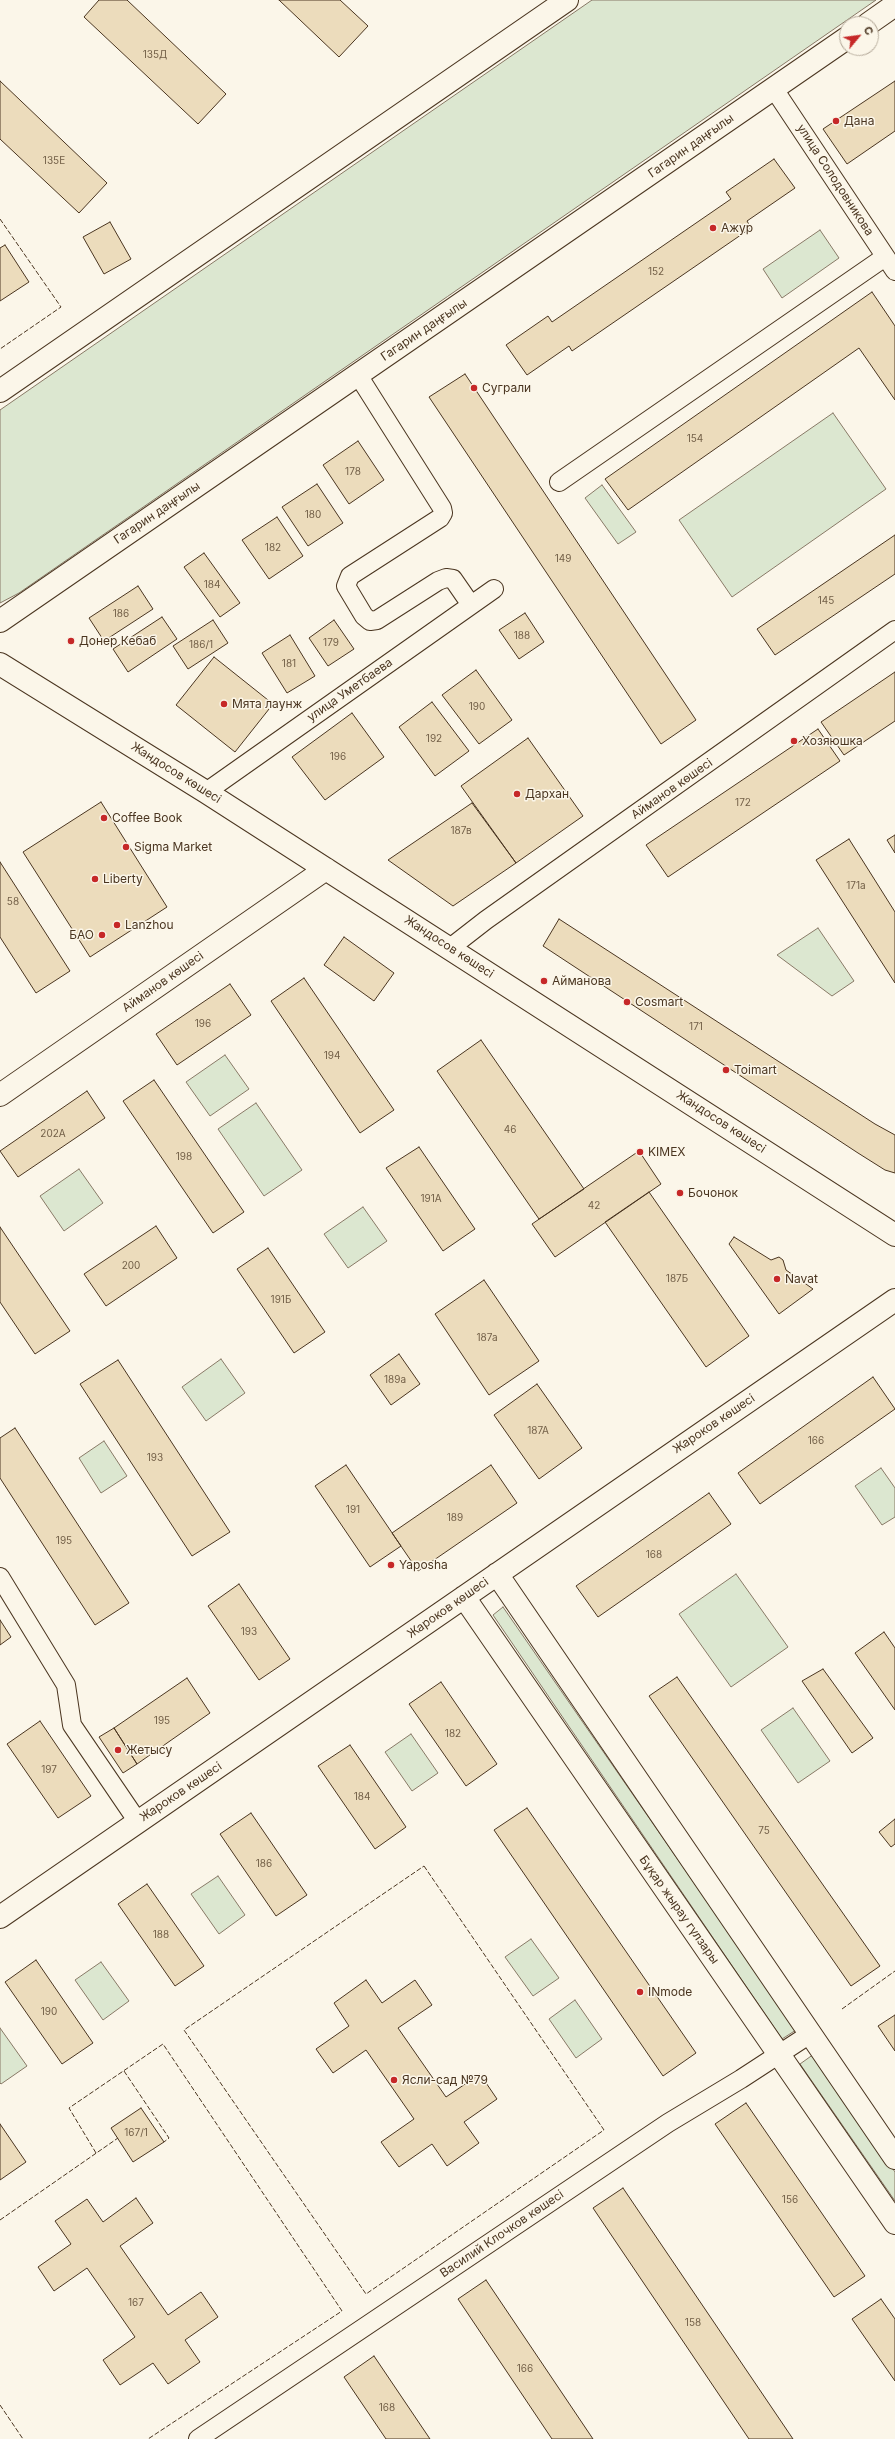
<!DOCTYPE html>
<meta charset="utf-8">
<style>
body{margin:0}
#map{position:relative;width:895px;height:2439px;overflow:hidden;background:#fbf6e9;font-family:Inter,sans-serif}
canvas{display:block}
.north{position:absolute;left:839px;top:16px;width:40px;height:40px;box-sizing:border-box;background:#fbf6e9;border:1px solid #b4a999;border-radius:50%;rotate:61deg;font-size:11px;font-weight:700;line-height:16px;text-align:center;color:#4a3520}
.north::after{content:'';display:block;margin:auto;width:14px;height:18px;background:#c62828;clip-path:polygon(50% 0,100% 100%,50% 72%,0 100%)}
</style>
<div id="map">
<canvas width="895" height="2439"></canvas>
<div class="north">С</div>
</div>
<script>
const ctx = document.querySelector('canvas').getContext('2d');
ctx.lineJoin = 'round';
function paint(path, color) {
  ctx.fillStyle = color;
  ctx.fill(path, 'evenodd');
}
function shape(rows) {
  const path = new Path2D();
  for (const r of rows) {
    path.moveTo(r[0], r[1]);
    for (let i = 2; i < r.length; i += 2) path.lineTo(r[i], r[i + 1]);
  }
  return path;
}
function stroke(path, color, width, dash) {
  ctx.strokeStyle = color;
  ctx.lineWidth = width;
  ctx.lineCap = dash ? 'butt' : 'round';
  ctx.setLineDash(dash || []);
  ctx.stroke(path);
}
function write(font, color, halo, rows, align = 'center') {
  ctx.font = font + ' Inter,sans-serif';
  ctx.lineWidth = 3;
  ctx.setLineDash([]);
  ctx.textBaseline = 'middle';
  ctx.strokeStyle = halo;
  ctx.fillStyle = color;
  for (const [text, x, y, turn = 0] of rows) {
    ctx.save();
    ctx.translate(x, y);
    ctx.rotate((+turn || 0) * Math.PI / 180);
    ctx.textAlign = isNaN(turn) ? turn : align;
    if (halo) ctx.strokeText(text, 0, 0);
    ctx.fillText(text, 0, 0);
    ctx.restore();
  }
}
const green = shape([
 [592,0,876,0,19,593,0,603,0,410,592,0],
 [820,230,839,258,782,298,763,269,820,230],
 [833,413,886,489,732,597,679,520,833,413],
 [602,485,636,532,618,544,585,498,602,485],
 [818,928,854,981,832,996,777,955,818,928],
 [225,1055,249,1089,210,1116,186,1082,225,1055],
 [256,1103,302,1170,264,1196,218,1129,256,1103],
 [79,1169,103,1203,64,1231,40,1196,79,1169],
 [363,1207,387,1241,348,1268,324,1234,363,1207],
 [221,1359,245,1393,206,1421,182,1387,221,1359],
 [104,1441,127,1476,101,1493,79,1458,104,1441],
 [881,1468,895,1488,895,1517,882,1525,855,1486,881,1468],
 [736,1574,788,1647,731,1687,679,1614,736,1574],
 [503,1607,796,2030,782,2039,493,1615,503,1607],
 [793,1708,830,1761,798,1783,761,1730,793,1708],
 [411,1734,438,1773,412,1791,385,1752,411,1734],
 [218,1876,245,1915,219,1934,191,1894,218,1876],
 [531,1939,559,1978,533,1996,505,1957,531,1939],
 [101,1962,129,2001,103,2020,75,1980,101,1962],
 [575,2000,602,2039,576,2058,549,2019,575,2000],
 [0,2028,27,2066,1,2084,0,2083,0,2028],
 [814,2054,895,2172,895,2201,800,2064,814,2054]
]);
paint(green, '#dce7d0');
stroke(green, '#887966', 1);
const building = shape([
 [99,0,127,0,226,94,198,124,84,17,99,0],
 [279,0,340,0,368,26,339,57,279,0],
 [0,81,107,183,79,213,0,139,0,81],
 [895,81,895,131,847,164,823,129,895,81],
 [774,159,795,188,747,221,751,228,572,351,569,346,527,375,506,345,548,316,552,322,731,199,726,192,774,159],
 [110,222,131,259,104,274,83,237,110,222],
 [5,245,29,282,0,301,0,248,5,245],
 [872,292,895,326,895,400,859,348,628,510,605,479,872,292],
 [465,374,696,720,661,744,429,397,465,374],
 [358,441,384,480,349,504,323,465,358,441],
 [317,484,343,523,308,546,282,507,317,484],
 [277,517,303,556,269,579,242,540,277,517],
 [895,535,895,574,775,655,757,629,895,535],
 [204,553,240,603,220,617,184,567,204,553],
 [138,586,153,609,104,641,89,618,138,586],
 [525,613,544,642,519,659,499,630,525,613],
 [162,617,177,639,128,672,113,649,162,617],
 [213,620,228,643,188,669,173,646,213,620],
 [334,620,354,649,328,666,309,638,334,620],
 [290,635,315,676,287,693,262,653,290,635],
 [214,657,273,704,235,752,176,705,214,657],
 [476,670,512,720,479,744,442,695,476,670],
 [895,672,895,721,844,755,821,722,895,672],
 [432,702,469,751,435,776,399,727,432,702],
 [352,713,384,757,325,800,292,757,352,713],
 [818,729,840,761,668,877,646,845,818,729],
 [528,738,583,816,516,863,461,786,528,738],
 [101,802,167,907,90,957,23,852,101,802],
 [472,803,516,863,453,906,388,860,472,803],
 [895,835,895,853,887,840,895,835],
 [849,839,895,912,895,983,816,860,849,839],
 [0,862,70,971,36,993,0,937,0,862],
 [559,919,875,1124,895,1135,895,1173,885,1170,858,1153,543,946,559,919],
 [344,937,394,973,374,1001,324,965,344,937],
 [304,978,394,1110,360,1133,271,1001,304,978],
 [230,984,251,1015,177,1065,156,1034,230,984],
 [481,1040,584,1189,539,1219,437,1071,481,1040],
 [154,1080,244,1212,213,1233,123,1101,154,1080],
 [87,1091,105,1118,18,1177,0,1151,87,1091],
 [419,1147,475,1229,443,1251,386,1168,419,1147],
 [639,1151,661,1184,555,1257,532,1224,639,1151],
 [649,1192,749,1336,706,1367,605,1222,649,1192],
 [156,1226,177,1258,106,1306,84,1274,156,1226],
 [0,1227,70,1331,35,1354,0,1302,0,1227],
 [734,1237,771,1260,779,1257,783,1260,786,1270,813,1289,779,1314,729,1244,734,1237],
 [268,1248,325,1332,294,1353,237,1269,268,1248],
 [484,1280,539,1361,489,1395,435,1314,484,1280],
 [399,1354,420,1384,391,1405,370,1375,399,1354],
 [118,1360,230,1532,192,1556,80,1384,118,1360],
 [873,1377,895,1409,760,1504,738,1473,873,1377],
 [537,1384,582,1448,539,1479,494,1415,537,1384],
 [15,1428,129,1603,95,1625,0,1478,0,1438,15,1428],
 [346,1465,401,1546,370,1567,315,1486,346,1465],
 [491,1465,517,1503,418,1571,392,1533,491,1465],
 [709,1493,731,1524,598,1617,576,1586,709,1493],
 [239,1584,290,1659,259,1680,208,1606,239,1584],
 [0,1620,11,1637,0,1645,0,1620],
 [884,1632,895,1648,895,1710,855,1653,884,1632],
 [823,1669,873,1738,852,1753,802,1681,823,1669],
 [677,1677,880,1966,851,1986,649,1696,677,1677],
 [187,1678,210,1713,137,1764,114,1728,187,1678],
 [441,1682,497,1764,466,1786,409,1704,441,1682],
 [40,1721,91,1796,58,1818,7,1744,40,1721],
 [114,1728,137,1764,123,1773,99,1737,114,1728],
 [350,1745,406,1827,375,1849,318,1766,350,1745],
 [527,1808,696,2053,663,2076,494,1830,527,1808],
 [251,1813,307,1895,276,1916,220,1834,251,1813],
 [895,1819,895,1844,891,1847,879,1832,895,1819],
 [147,1884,204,1966,175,1986,118,1904,147,1884],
 [36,1960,93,2043,62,2064,5,1982,36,1960],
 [366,1980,382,2003,415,1980,432,2005,398,2028,446,2097,480,2074,497,2099,464,2122,479,2143,447,2166,432,2144,399,2167,381,2142,414,2119,366,2050,333,2073,316,2049,349,2026,334,2003,366,1980],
 [895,2015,895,2051,878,2026,895,2015],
 [746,2103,865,2276,834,2297,715,2124,746,2103],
 [141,2108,164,2142,133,2162,111,2128,141,2108],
 [0,2124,26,2162,0,2180,0,2124],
 [623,2188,793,2439,749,2439,593,2208,623,2188],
 [136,2198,153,2223,120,2246,168,2315,201,2292,218,2317,185,2340,200,2362,168,2384,153,2363,120,2385,103,2360,135,2337,87,2268,54,2291,38,2267,71,2244,55,2221,87,2199,103,2222,136,2198],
 [486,2280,593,2439,552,2439,458,2299,486,2280],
 [881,2299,895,2319,895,2381,852,2319,881,2299],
 [374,2356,430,2439,386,2439,344,2377,374,2356]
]);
paint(building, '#ecdcbc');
stroke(building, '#4a3520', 1);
const street = shape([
 [774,89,895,271],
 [358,375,442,508,443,513,440,518,350,576,346,586,364,616,370,621,377,620,438,581,446,578,453,579,471,605],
 [559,482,885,257],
 [206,792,494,589],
 [450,948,486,920,895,630],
 [0,1577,66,1685,72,1725,138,1822],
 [198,2439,668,2123,741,2079,810,2034]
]);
const secondary = shape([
 [868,24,895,5],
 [0,391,567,0],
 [0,621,847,38],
 [0,664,206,792,895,1235],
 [0,1095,326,869],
 [497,1574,895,2158],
 [464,1597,895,2223],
 [0,1917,895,1300]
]);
stroke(street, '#4a3520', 20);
stroke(secondary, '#4a3520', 24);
stroke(street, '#fbf6e9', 18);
stroke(secondary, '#fbf6e9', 22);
stroke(shape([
 [0,219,61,307,0,349],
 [424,1866,604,2130,366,2294,184,2030,424,1866],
 [842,2009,895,1971],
 [124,2071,169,2138,164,2142],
 [96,2153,69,2108,163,2044,342,2311,148,2439],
 [0,2220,118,2138],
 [0,2405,23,2439]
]), '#4a3520', 1, [5, 2]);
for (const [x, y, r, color] of [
 [836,121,4,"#c62828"],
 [713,228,4,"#c62828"],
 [474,388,4,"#c62828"],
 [71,641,4,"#c62828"],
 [224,704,4,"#c62828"],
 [794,741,4,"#c62828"],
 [517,794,4,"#c62828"],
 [104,818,4,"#c62828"],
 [126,847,4,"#c62828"],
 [95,879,4,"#c62828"],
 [117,925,4,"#c62828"],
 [102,935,4,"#c62828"],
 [544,981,4,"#c62828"],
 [627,1002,4,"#c62828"],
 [726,1070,4,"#c62828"],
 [640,1152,4,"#c62828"],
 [680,1193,4,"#c62828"],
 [777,1279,4,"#c62828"],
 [391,1565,4,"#c62828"],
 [118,1750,4,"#c62828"],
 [640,1992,4,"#c62828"],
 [394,2080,4,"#c62828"]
]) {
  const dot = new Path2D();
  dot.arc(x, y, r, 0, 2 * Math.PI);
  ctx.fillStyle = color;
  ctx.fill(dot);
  stroke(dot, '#fbf6e9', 1.5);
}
write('10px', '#725f47', null, [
 ["135Д",155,55],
 ["135Е",54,161],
 ["152",656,272],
 ["154",695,439],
 ["178",353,472],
 ["180",313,515],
 ["182",273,548],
 ["149",563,559],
 ["184",212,585],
 ["145",826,601],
 ["186",121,614],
 ["188",522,636],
 ["179",331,643],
 ["186/1",201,645],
 ["181",289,664],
 ["190",477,707],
 ["192",434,739],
 ["196",338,757],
 ["172",743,803],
 ["187в",461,831],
 ["171a",856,886],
 ["58",13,902],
 ["196",203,1024],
 ["171",696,1027],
 ["194",332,1056],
 ["46",510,1130],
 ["202А",53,1134],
 ["198",184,1157],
 ["191А",431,1199],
 ["42",594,1206],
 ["200",131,1266],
 ["187Б",677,1279],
 ["191Б",281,1300],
 ["187а",487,1338],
 ["189а",395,1380],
 ["187А",538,1431],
 ["166",816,1441],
 ["193",155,1458],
 ["191",353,1510],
 ["189",455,1518],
 ["195",64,1541],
 ["168",654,1555],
 ["193",249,1632],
 ["195",162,1721],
 ["182",453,1734],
 ["197",49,1770],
 ["184",362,1797],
 ["75",764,1831],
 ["186",264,1864],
 ["188",161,1935],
 ["190",49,2012],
 ["167/1",136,2133],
 ["156",790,2200],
 ["167",136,2303],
 ["158",693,2323],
 ["166",525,2369],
 ["168",387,2408]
]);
write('12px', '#4a3520', '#fbf6e9', [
 ["Дана",844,121],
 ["Ажур",721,228],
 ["Суграли",482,388],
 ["Донер Кебаб",79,641],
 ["Мята лаунж",232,704],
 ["Хозяюшка",802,741],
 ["Дархан",525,794],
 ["Coffee Book",112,818],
 ["Sigma Market",134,847],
 ["Liberty",103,879],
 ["Lanzhou",125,925],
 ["БАО",94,935,"right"],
 ["Айманова",552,981],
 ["Cosmart",635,1002],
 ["Toimart",734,1070],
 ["KIMEX",648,1152],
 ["Бочонок",688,1193],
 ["Navat",785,1279],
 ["Yaposha",399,1565],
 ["Жетысу",126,1750],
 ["INmode",648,1992],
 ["Ясли-сад №79",402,2080]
], 'left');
write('12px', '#4a3520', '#fbf6e9', [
 ["Гагарин даңғылы",691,146,-35],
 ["улица Солодовникова",835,180,57],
 ["Гагарин даңғылы",424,330,-34],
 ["Гагарин даңғылы",157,513,-34],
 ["улица Уметбаева",350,690,-35],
 ["Жандосов көшесі",176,773,32],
 ["Айманов көшесі",672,789,-35],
 ["Жандосов көшесі",449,947,33],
 ["Айманов көшесі",163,982,-35],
 ["Жандосов көшесі",721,1122,33],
 ["Жароков көшесі",714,1424,-34],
 ["Жароков көшесі",448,1608,-35],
 ["Жароков көшесі",181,1792,-34],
 ["Бұқар жырау гүлзары",679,1910,55],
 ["Василий Клочков көшесі",502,2234,-34]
]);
</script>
